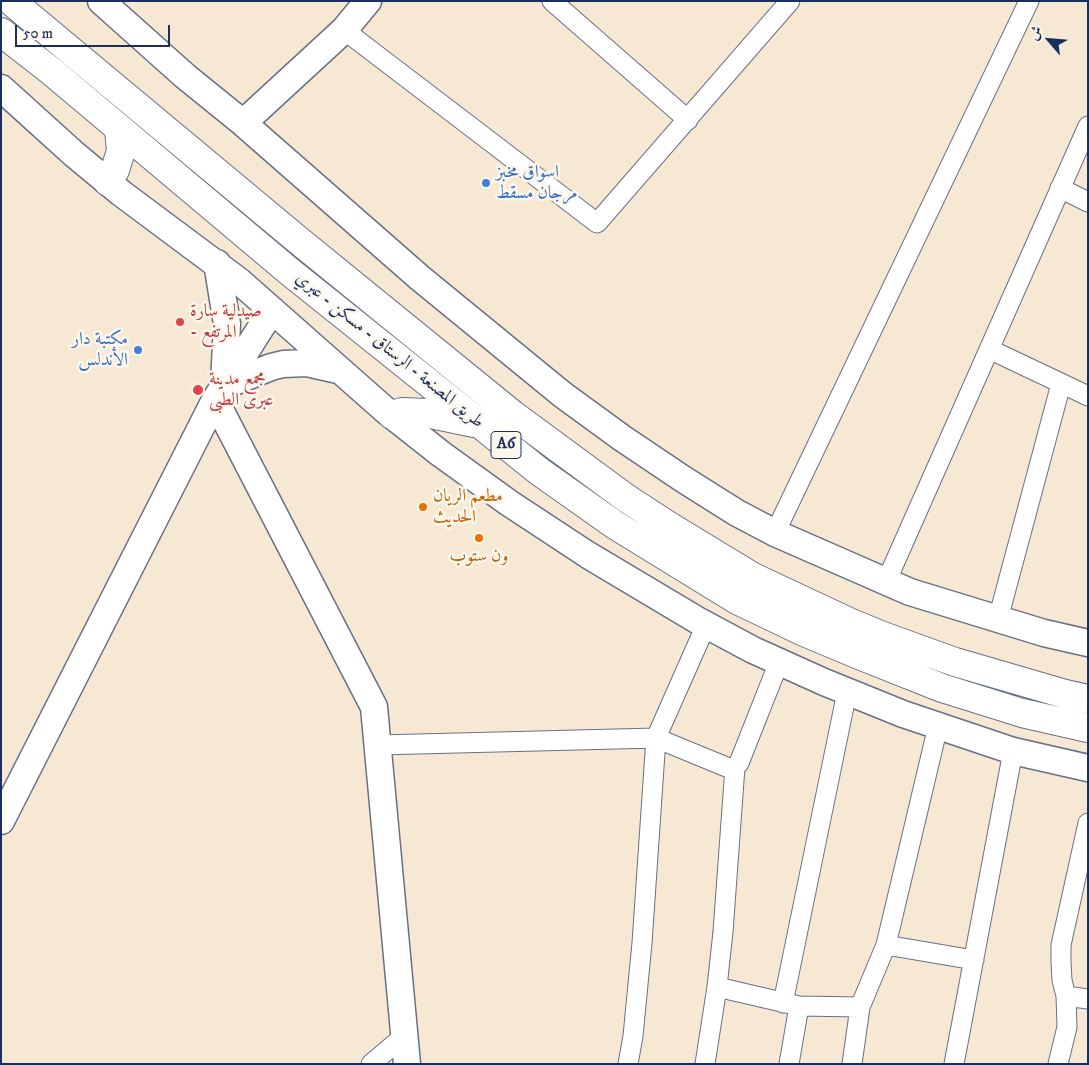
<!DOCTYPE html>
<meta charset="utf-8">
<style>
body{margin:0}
#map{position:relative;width:1089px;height:1065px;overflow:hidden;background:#f6e8d2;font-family:"IM FELL DW Pica",Amiri,serif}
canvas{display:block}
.frame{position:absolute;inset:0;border:2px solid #1b2f5e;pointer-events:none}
.north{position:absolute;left:1024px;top:15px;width:50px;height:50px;-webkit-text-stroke:4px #fbf7ec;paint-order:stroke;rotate:297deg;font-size:14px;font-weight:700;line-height:20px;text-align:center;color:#1b2f5e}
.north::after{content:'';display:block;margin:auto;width:18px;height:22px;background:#1b2f5e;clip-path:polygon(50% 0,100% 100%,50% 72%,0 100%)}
.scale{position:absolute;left:15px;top:25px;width:155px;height:22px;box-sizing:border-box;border:2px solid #1b2f5e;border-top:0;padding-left:6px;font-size:15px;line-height:18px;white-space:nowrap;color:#1b2f5e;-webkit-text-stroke:4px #fbf7ec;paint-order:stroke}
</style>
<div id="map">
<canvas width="1089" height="1065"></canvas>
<div class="frame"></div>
<div class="north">ش</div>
<div class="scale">50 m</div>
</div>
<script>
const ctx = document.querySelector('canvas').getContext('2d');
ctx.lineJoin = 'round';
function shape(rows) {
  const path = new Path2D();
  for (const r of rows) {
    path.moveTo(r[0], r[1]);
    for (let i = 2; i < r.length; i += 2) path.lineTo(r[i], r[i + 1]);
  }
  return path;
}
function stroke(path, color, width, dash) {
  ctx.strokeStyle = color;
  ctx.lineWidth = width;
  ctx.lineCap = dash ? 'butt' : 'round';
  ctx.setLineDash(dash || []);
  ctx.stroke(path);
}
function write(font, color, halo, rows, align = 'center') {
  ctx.font = font + ' "IM FELL DW Pica",Amiri,serif';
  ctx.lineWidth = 5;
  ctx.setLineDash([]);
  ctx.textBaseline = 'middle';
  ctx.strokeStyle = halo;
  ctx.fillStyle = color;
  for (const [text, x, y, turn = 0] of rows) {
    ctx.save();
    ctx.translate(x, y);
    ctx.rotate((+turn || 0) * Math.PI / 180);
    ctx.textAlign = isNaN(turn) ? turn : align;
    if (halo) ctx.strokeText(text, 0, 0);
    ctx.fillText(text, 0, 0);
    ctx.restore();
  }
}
const street = shape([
 [552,1,688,120],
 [344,30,597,223,790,1],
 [1060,188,1088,202],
 [989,349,1088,396],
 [775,533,1029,1],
 [886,582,1088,126],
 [998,619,1061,384],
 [378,745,656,738,724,766,729,768,735,767,739,763,741,758,779,662],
 [886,945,974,960],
 [717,987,799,1006,860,1007,886,945,938,726],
 [1066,996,1088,999],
 [783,1003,847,692],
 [371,1064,404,1036],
 [628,1064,633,1036,642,943,656,738,706,625],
 [705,1064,717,987,723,932,735,767],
 [789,1064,799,1006],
 [852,1064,860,1007],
 [954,1064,1013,751],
 [1058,1064,1067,1027,1066,996,1062,980,1061,962,1061,945,1088,823]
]);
const secondary = shape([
 [101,1,185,76,243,123,420,278,563,395,622,438,683,479,737,513,775,533,910,592,1044,633,1088,643],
 [1,88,74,154,121,193,239,281,384,409,441,454,509,503,588,555,697,620,753,650,824,682,903,714,1013,751,1088,768],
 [243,123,344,30,368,1],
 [217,263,227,324,224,383],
 [224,386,271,367,283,364,307,363,338,370],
 [215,400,374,707,407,1064],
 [1,821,215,400,272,310]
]);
const highway = shape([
 [11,1,298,240,512,414,626,498,669,526,753,577,849,622,883,636,955,662,1065,694,1088,699],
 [1,32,51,71,290,272,540,472,615,525,737,600,804,632,859,655,942,688,1022,713,1088,728],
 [108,182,115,170,121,151,119,129],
 [392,415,402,412,426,413,474,423]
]);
stroke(street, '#687087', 21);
stroke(secondary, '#687087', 29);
stroke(highway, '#687087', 30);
stroke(street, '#fff', 19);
stroke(secondary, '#fff', 26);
stroke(highway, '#fff', 28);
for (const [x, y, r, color] of [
 [486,183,5,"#3f7fe0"],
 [180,322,5,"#e0444e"],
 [138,350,5,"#3f7fe0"],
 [198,390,6,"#e0444e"],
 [423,507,5,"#e8710a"],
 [479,538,5,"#e8710a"]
]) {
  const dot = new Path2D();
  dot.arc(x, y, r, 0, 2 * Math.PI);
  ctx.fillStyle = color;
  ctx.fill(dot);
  stroke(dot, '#fbf7ec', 2);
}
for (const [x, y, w] of [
 [506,445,30]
]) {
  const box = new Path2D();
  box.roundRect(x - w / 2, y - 13.5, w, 27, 4);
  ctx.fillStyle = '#fbf7ec';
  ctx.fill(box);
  stroke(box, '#1b2f5e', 1);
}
write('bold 16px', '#1b2f5e', null, [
 ["A6",506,445]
]);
write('18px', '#366cbe', '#fbf7ec', [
 ["اسواق مخبز",496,173],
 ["مرجان مسقط",496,194],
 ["مكتبة دار",128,340,"right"],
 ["الأندلس",128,361,"right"]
], 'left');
write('18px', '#be3a42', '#fbf7ec', [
 ["صيدلية سارة",190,312],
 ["- المرتفع",190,333],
 ["مجمع مدينة",209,380],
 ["عبرى الطبى",209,401]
], 'left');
write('18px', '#1b2f5e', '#fbf7ec', [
 ["طريق المصنعة - الرستاق - مسكن - عبري",389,351,39]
]);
write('18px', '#c56008', '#fbf7ec', [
 ["مطعم الريان",433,497],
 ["الحديث",433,518],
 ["ون ستوب",479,557,"center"]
], 'left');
</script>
